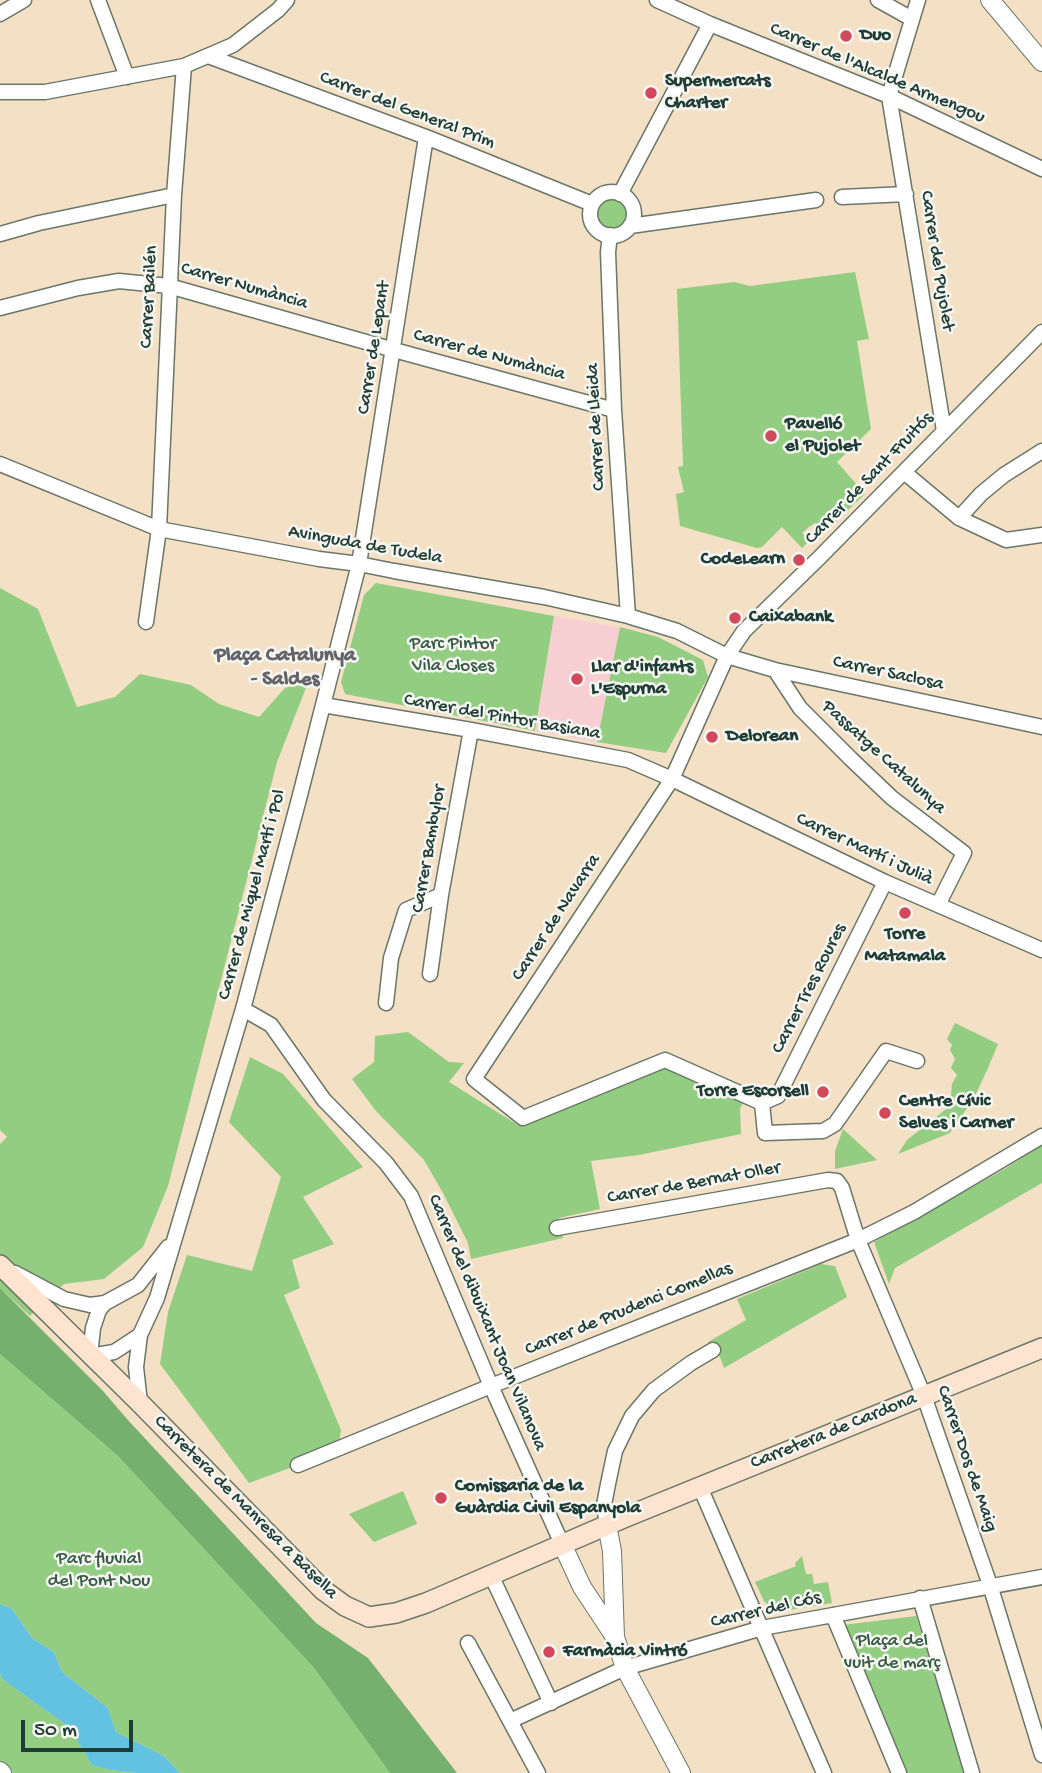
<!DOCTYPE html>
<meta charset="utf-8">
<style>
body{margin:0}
#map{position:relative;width:1042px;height:1773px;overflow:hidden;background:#f4e0c5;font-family:"Gochi Hand",sans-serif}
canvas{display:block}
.scale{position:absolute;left:21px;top:1720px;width:112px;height:32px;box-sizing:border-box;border:4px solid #1f3d34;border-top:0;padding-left:9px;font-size:21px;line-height:24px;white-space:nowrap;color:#1f3d34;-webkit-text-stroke:5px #f6f6f2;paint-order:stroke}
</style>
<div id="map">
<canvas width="1042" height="1773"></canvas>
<div class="scale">50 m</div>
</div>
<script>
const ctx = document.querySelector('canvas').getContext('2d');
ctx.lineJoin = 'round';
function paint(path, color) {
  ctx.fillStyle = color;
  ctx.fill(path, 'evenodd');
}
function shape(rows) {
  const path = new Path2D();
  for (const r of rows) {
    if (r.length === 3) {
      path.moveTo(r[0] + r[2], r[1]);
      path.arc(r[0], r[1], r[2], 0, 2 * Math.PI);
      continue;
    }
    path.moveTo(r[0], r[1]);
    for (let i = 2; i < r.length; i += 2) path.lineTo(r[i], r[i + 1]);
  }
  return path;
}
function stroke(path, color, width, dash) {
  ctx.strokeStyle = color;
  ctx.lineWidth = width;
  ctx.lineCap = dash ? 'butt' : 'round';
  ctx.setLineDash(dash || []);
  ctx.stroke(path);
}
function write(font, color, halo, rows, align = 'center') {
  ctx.font = font + ' "Gochi Hand",sans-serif';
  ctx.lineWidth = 5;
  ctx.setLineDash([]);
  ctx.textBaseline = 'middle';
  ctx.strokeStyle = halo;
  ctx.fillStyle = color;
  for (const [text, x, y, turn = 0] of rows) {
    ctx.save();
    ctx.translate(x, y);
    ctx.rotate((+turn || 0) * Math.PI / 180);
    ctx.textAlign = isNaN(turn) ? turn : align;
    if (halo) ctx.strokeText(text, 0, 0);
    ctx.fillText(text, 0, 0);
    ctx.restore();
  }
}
paint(shape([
 [554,616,620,627,597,742,536,731]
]), '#f7cfd2');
paint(shape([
 [612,214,14],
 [855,272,869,339,857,341,871,429,837,462,865,494,825,532,815,523,809,527,802,533,810,540,802,548,782,527,762,547,757,548,680,526,676,494,684,492,678,467,683,466,677,289,734,282,750,286],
 [376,583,554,616,535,731,345,694,341,682,364,595],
 [0,588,38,609,77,707,115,697,140,674,191,685,219,704,259,717,285,688,309,680,277,762,168,1186,143,1247,104,1279,64,1284,30,1316,0,1288,0,1144,7,1137,0,1130],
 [620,627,658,637,703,660,708,677,666,753,597,742],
 [955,1023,998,1044,988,1068,974,1098,950,1133,898,1154,907,1140,950,1106,952,1084,957,1075,951,1068,955,1059,950,1050,952,1045,947,1039],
 [408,1032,449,1062,464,1063,449,1082,518,1125,576,1104,663,1067,743,1102,740,1109,741,1134,639,1155,591,1161,600,1209,559,1218,563,1238,471,1259,468,1243,443,1193,424,1160,376,1111,352,1079,374,1062,375,1036],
 [250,1057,283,1074,363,1167,303,1197,334,1244,292,1260,300,1288,284,1295,341,1430,338,1449,298,1465,249,1483,160,1364,168,1312,187,1255,252,1271,281,1177,229,1122],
 [843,1129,877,1160,835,1169,835,1151],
 [1042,1145,1042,1183,895,1268,889,1284,874,1242,1003,1170],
 [821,1264,835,1266,847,1297,724,1368,720,1357,708,1342,746,1320,737,1299],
 [0,1354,118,1456,314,1668,390,1773,180,1773,164,1756,116,1732,108,1708,62,1672,54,1652,32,1638,12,1609,0,1604],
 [403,1491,417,1524,374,1542,349,1514],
 [802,1556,806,1574,812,1574,814,1584,828,1582,832,1603,782,1611,772,1609,764,1601,755,1582,796,1566,795,1563],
 [916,1616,965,1773,906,1773,843,1625],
 [0,1673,2,1679,69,1727,92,1765,110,1770,136,1773,0,1773]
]), '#92cd81');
paint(shape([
 [0,1288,103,1391,127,1419,316,1623,368,1658,457,1773,390,1773,314,1668,118,1456,0,1354]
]), '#75b06f');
paint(shape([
 [0,1604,12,1609,32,1638,54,1652,62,1672,108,1708,116,1732,164,1756,180,1773,136,1773,110,1770,92,1765,69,1727,2,1679,0,1673]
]), '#63c1e1');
const minor = shape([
 [98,0,127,77],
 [657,0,710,24,889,96,1042,169],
 [878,0,912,19],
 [918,0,889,96,944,431],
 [0,14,24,0],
 [208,56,426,137,592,204],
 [0,92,45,92,184,66,233,45,278,10,287,0],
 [612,214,22],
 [620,194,710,24],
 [842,197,906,194],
 [630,226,816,200],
 [0,234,39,223,174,195],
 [610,235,608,252,614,410,628,616],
 [0,308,78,288,119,281,169,286,394,350,614,410],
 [0,464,159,529,319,559,359,564,394,571,544,597,628,616,677,631,727,656,775,670,1042,727],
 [904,472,959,518,1006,540,1042,535],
 [959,518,981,494,1004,475,1042,451],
 [146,622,159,529,174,195,184,66],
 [775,670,800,708,851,759,892,798,964,853,938,905],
 [323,705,471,730,628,760,672,779,885,882,1042,950],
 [430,974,441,895,471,730],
 [386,1003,391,958,406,910,441,895],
 [243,1009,271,1025,324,1100,386,1163,411,1196,491,1386,562,1544],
 [762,1103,665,1060,523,1118,474,1079,672,779,727,656,744,631,819,558,1042,332],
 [762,1103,778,1096,885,882],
 [762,1103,765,1133,823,1131,835,1124,886,1051,917,1061],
 [557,1228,828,1180,837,1181,842,1188,858,1240,924,1396,990,1585,1042,1755],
 [15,1273,64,1299,90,1305,105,1303,138,1285,168,1247],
 [105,1303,99,1310,93,1328,90,1356,114,1352,140,1335],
 [140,1403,136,1367,140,1335,157,1298,243,1009,299,799,359,564,426,137],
 [298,1465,491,1386,858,1240,914,1212,1042,1136],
 [700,1487,824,1773],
 [607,1525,604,1505,608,1484,615,1451,632,1416,654,1390,691,1363,713,1350],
 [491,1575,551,1703],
 [920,1598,972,1773],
 [833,1615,899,1773],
 [468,1643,538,1773],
 [510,1721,625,1668,762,1628,1042,1577]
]);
const tertiary = shape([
 [990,0,1042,62],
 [607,1525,612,1551,615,1637,625,1668,681,1773],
 [562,1544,582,1587,615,1637],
 [0,1771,2,1773]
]);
const secondary = shape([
 [0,1265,140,1403,323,1590,345,1606,369,1617,396,1613,426,1603,626,1517,1042,1348]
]);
stroke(minor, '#6a7667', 17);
stroke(tertiary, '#6a7667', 20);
stroke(secondary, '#6a7667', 22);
stroke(minor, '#fff', 14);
stroke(tertiary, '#fff', 18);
stroke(secondary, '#fde4d1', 19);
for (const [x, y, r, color] of [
 [846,36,7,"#d1495b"],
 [651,93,7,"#d1495b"],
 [771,436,7,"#d1495b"],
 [799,560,7,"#d1495b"],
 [735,618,7,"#d1495b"],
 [577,679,7,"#d1495b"],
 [712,737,7,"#d1495b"],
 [905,913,7,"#d1495b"],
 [823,1092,7,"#d1495b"],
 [885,1113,7,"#d1495b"],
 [441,1498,7,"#d1495b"],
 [549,1652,7,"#d1495b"]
]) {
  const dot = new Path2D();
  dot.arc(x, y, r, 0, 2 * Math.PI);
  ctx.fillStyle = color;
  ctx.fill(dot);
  stroke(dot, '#f6f6f2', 2.5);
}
write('bold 19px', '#1f3d34', '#f6f6f2', [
 ["Duo",860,36],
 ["Supermercats",665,82],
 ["Charter",665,104],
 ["Pavelló",785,425],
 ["el Pujolet",785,447],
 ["CodeLearn",785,560,"right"],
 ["Caixabank",749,618],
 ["Llar d'infants",591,668],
 ["L'Espurna",591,690],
 ["Delorean",726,737],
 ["Torre",905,935,"center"],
 ["Matamala",905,957,"center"],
 ["Torre Escorsell",809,1092,"right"],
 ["Centre Cívic",899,1102],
 ["Selves i Carner",899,1124],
 ["Comissaria de la",455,1487],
 ["Guàrdia Civil Espanyola",455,1509],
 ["Farmàcia Vintró",563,1652]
], 'left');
write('19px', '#1f3d34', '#f6f6f2', [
 ["Carrer de l'Alcalde Armengou",877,74,23],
 ["Carrer del General Prim",407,111,21],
 ["Carrer del Pujolet",936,261,81],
 ["Carrer Numància",244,287,16],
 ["Carrer Bailén",150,297,-87],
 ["Carrer de Lepant",375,348,-81],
 ["Carrer de Numància",489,356,15],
 ["Carrer de Lleida",597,427,-93],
 ["Carrer de Sant Fruitós",870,479,-46],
 ["Avinguda de Tudela",365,546,10],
 ["Carrer Saclosa",888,674,12],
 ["Carrer del Pintor Basiana",502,718,10],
 ["Passatge Catalunya",883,758,42],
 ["Carrer Bambylor",430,849,-80],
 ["Carrer Martí i Julià",864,850,25],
 ["Carrer de Miquel Martí i Pol",253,895,-75],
 ["Carrer de Navarra",557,918,-57],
 ["Carrer Tres Roures",810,989,-63],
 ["Carrer de Bernat Oller",694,1184,-10],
 ["Carrer de Prudenci Comellas",629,1310,-22],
 ["Carrer del dibuixant Joan Vilanova",486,1323,67],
 ["Carretera de Cardona",834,1432,-22],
 ["Carrer Dos de Maig",966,1459,71],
 ["Carretera de Manresa a Basella",245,1508,45],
 ["Carrer del Cós",766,1611,-13]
]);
write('19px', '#365a43', '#f6f6f2', [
 ["Parc Pintor",453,645],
 ["Vila Closes",453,667],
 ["Parc fluvial",99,1560],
 ["del Pont Nou",99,1582],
 ["Plaça del",892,1642],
 ["vuit de març",892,1664]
]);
write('bold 21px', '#646367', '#f6f6f2', [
 ["Plaça Catalunya",285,657],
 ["- Saldes",285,681]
]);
</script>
